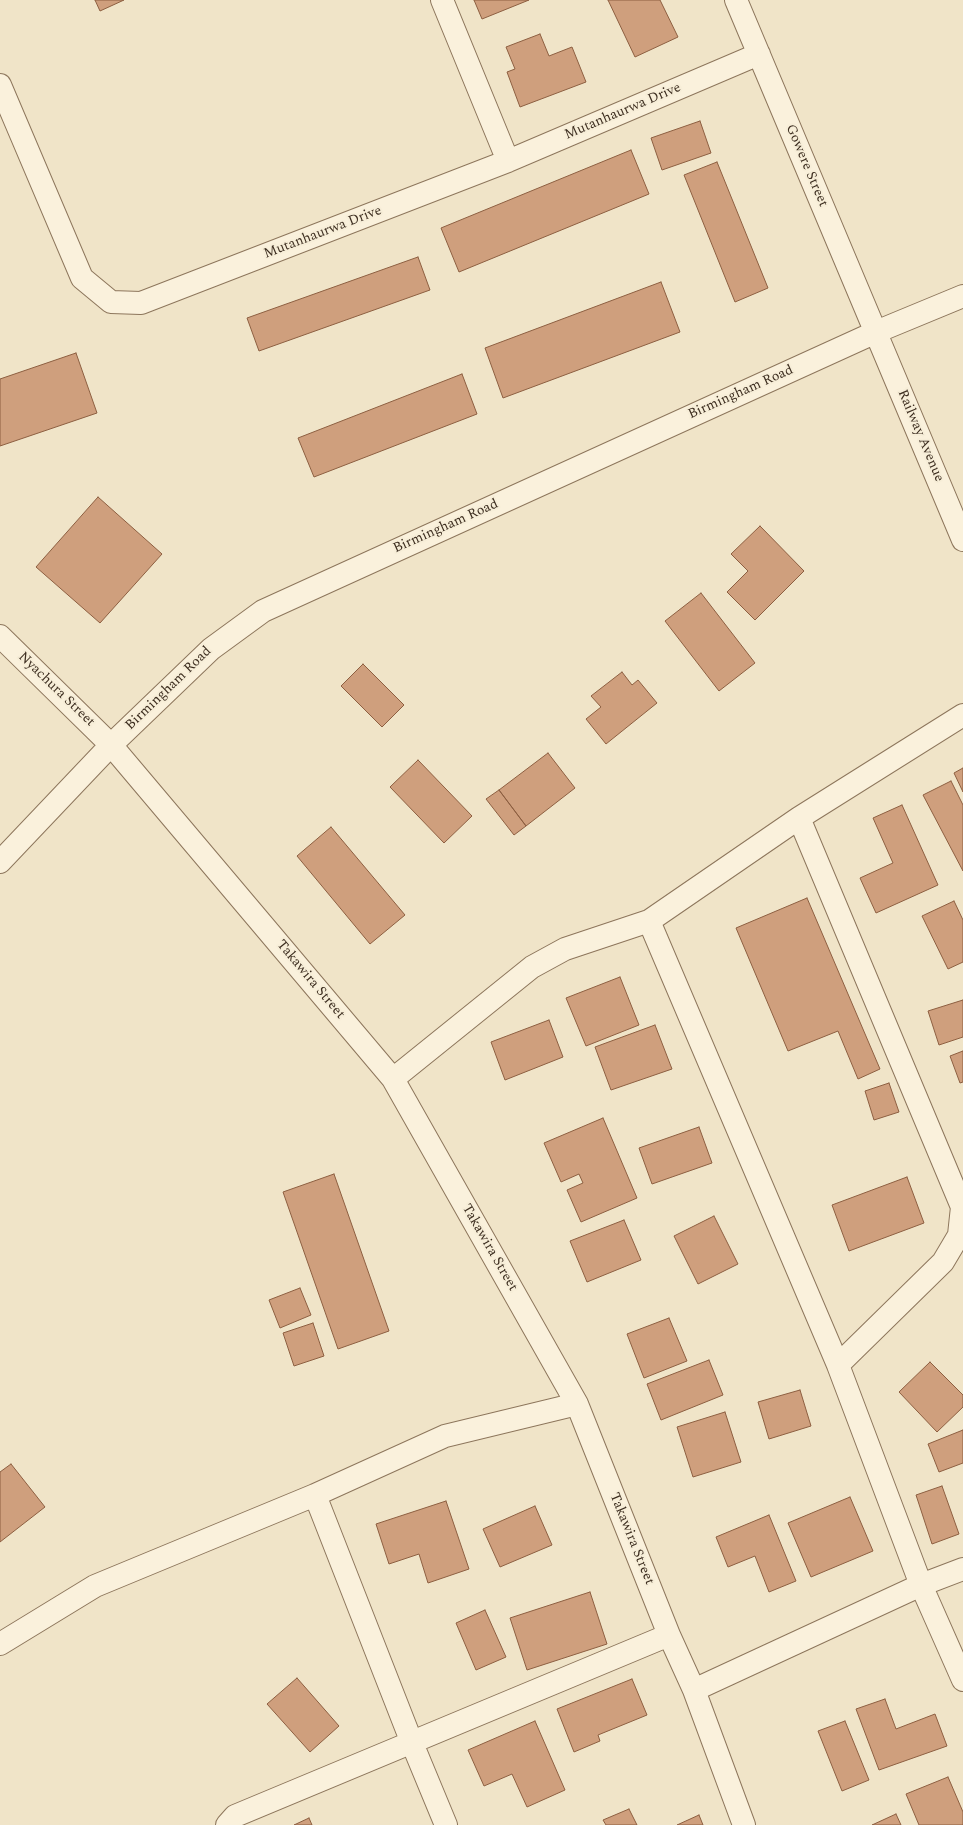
<!DOCTYPE html>
<style>
body{margin:0}
canvas{display:block;background:#f0e4c8}
</style>
<canvas width="963" height="1825"></canvas>
<script>
const ctx = document.querySelector('canvas').getContext('2d');
ctx.lineJoin = 'round';
function paint(path, color) {
  ctx.fillStyle = color;
  ctx.fill(path, 'evenodd');
}
function shape(rows) {
  const path = new Path2D();
  for (const r of rows) {
    path.moveTo(r[0], r[1]);
    for (let i = 2; i < r.length; i += 2) path.lineTo(r[i], r[i + 1]);
  }
  return path;
}
function stroke(path, color, width, dash) {
  ctx.strokeStyle = color;
  ctx.lineWidth = width;
  ctx.lineCap = dash ? 'butt' : 'round';
  ctx.setLineDash(dash || []);
  ctx.stroke(path);
}
function write(font, color, halo, rows, align = 'center') {
  ctx.font = font + ' Spectral,serif';
  ctx.lineWidth = 4;
  ctx.setLineDash([]);
  ctx.textBaseline = 'middle';
  ctx.strokeStyle = halo;
  ctx.fillStyle = color;
  for (const [text, x, y, turn = 0] of rows) {
    ctx.save();
    ctx.translate(x, y);
    ctx.rotate((+turn || 0) * Math.PI / 180);
    ctx.textAlign = isNaN(turn) ? turn : align;
    if (halo) ctx.strokeText(text, 0, 0);
    ctx.fillText(text, 0, 0);
    ctx.restore();
  }
}
const building = shape([
 [95,0,124,0,100,11,95,0],
 [474,0,529,0,482,19,474,0],
 [608,0,660,0,678,37,635,57,608,0],
 [540,34,549,56,572,47,586,82,520,107,507,72,515,69,506,47,540,34],
 [700,121,711,153,662,170,651,138,700,121],
 [631,150,649,194,459,272,441,228,631,150],
 [717,162,768,288,735,302,684,175,717,162],
 [418,257,430,290,259,351,247,318,418,257],
 [661,282,680,332,503,398,485,348,661,282],
 [76,353,97,413,0,446,0,379,76,353],
 [462,374,477,414,314,477,298,438,462,374],
 [98,497,162,554,100,623,36,567,98,497],
 [760,526,804,571,755,620,727,592,748,571,731,554,760,526],
 [701,593,755,663,719,691,665,621,701,593],
 [363,664,404,705,382,727,341,686,363,664],
 [622,672,632,685,638,680,657,703,606,744,586,719,601,707,591,696,622,672],
 [548,753,575,788,526,826,499,790,548,753],
 [418,760,472,816,444,843,390,787,418,760],
 [963,768,963,792,954,773,963,768],
 [951,781,963,805,963,871,923,795,951,781],
 [499,790,526,826,514,835,486,799,499,790],
 [902,805,938,885,876,913,860,878,893,863,873,818,902,805],
 [331,827,405,915,370,944,297,856,331,827],
 [807,898,880,1069,858,1079,838,1031,788,1051,736,928,807,898],
 [954,901,963,920,963,962,948,969,922,916,954,901],
 [620,977,639,1025,586,1046,566,998,620,977],
 [963,1000,963,1037,939,1045,928,1011,963,1000],
 [549,1020,563,1057,505,1080,491,1042,549,1020],
 [655,1025,672,1069,611,1090,595,1047,655,1025],
 [963,1051,963,1082,960,1083,950,1056,963,1051],
 [889,1083,899,1112,874,1120,865,1091,889,1083],
 [603,1118,637,1198,581,1222,567,1190,583,1183,579,1174,561,1182,544,1143,603,1118],
 [699,1127,712,1163,652,1184,639,1148,699,1127],
 [334,1174,389,1331,338,1349,283,1192,334,1174],
 [907,1177,924,1223,849,1251,832,1205,907,1177],
 [714,1216,738,1264,698,1284,674,1236,714,1216],
 [624,1220,641,1260,587,1282,570,1241,624,1220],
 [300,1288,311,1315,280,1328,269,1300,300,1288],
 [669,1318,687,1361,644,1378,627,1334,669,1318],
 [313,1323,324,1356,294,1366,283,1333,313,1323],
 [709,1360,723,1395,661,1420,647,1384,709,1360],
 [930,1362,963,1395,963,1407,937,1432,899,1392,930,1362],
 [800,1390,811,1426,769,1439,758,1402,800,1390],
 [725,1412,741,1462,693,1477,677,1427,725,1412],
 [963,1430,963,1463,939,1472,928,1444,963,1430],
 [11,1464,45,1507,0,1542,0,1472,11,1464],
 [942,1486,959,1534,932,1544,916,1495,942,1486],
 [850,1497,873,1551,811,1577,788,1523,850,1497],
 [446,1501,469,1569,428,1583,419,1554,389,1564,376,1524,446,1501],
 [535,1506,552,1545,500,1567,483,1529,535,1506],
 [769,1515,796,1581,769,1592,755,1556,728,1567,716,1537,769,1515],
 [590,1592,607,1644,527,1670,510,1618,590,1592],
 [485,1610,506,1657,476,1670,456,1623,485,1610],
 [297,1678,339,1726,310,1752,267,1704,297,1678],
 [632,1679,647,1715,598,1735,600,1741,574,1752,557,1709,632,1679],
 [885,1699,896,1729,935,1714,947,1746,879,1770,856,1709,885,1699],
 [535,1721,565,1790,527,1807,512,1774,484,1786,468,1750,535,1721],
 [845,1721,869,1780,842,1791,818,1731,845,1721],
 [948,1777,963,1812,963,1825,919,1825,906,1794,948,1777],
 [629,1809,637,1825,606,1825,603,1820,629,1809],
 [896,1814,901,1825,872,1825,896,1814],
 [699,1815,703,1825,677,1825,699,1815],
 [309,1818,312,1825,294,1825,309,1818]
]);
paint(building, '#cf9f7d');
stroke(building, '#8d5f41', 1);
const minor = shape([
 [442,0,508,161],
 [736,0,963,540],
 [0,85,82,278,111,302,141,303,508,161,759,54],
 [0,636,111,745,393,1079,577,1404,669,1635,694,1690,744,1825],
 [799,818,962,1207,959,1235,943,1262,838,1365],
 [0,862,111,745,211,649,263,611,876,332,963,296],
 [649,921,838,1365,921,1585,963,1680],
 [393,1079,532,967,565,949,649,921,799,818,963,715],
 [315,1495,412,1743,446,1825],
 [0,1644,95,1586,315,1495,445,1436,577,1404],
 [694,1690,921,1585,963,1569],
 [227,1825,235,1816,669,1635]
]);
stroke(minor, '#8d765c', 24);
stroke(minor, '#faf1dc', 22);
write('14px', '#3d2e20', '#f7eed8', [
 ["Mutanhaurwa Drive",623,112,-23],
 ["Gowere Street",806,166,67],
 ["Mutanhaurwa Drive",323,233,-21],
 ["Birmingham Road",741,393,-24],
 ["Railway Avenue",920,436,67],
 ["Birmingham Road",446,527,-24],
 ["Birmingham Road",169,689,-44],
 ["Nyachura Street",56,690,44],
 ["Takawira Street",310,980,50],
 ["Takawira Street",489,1248,60],
 ["Takawira Street",631,1539,68]
]);
</script>
